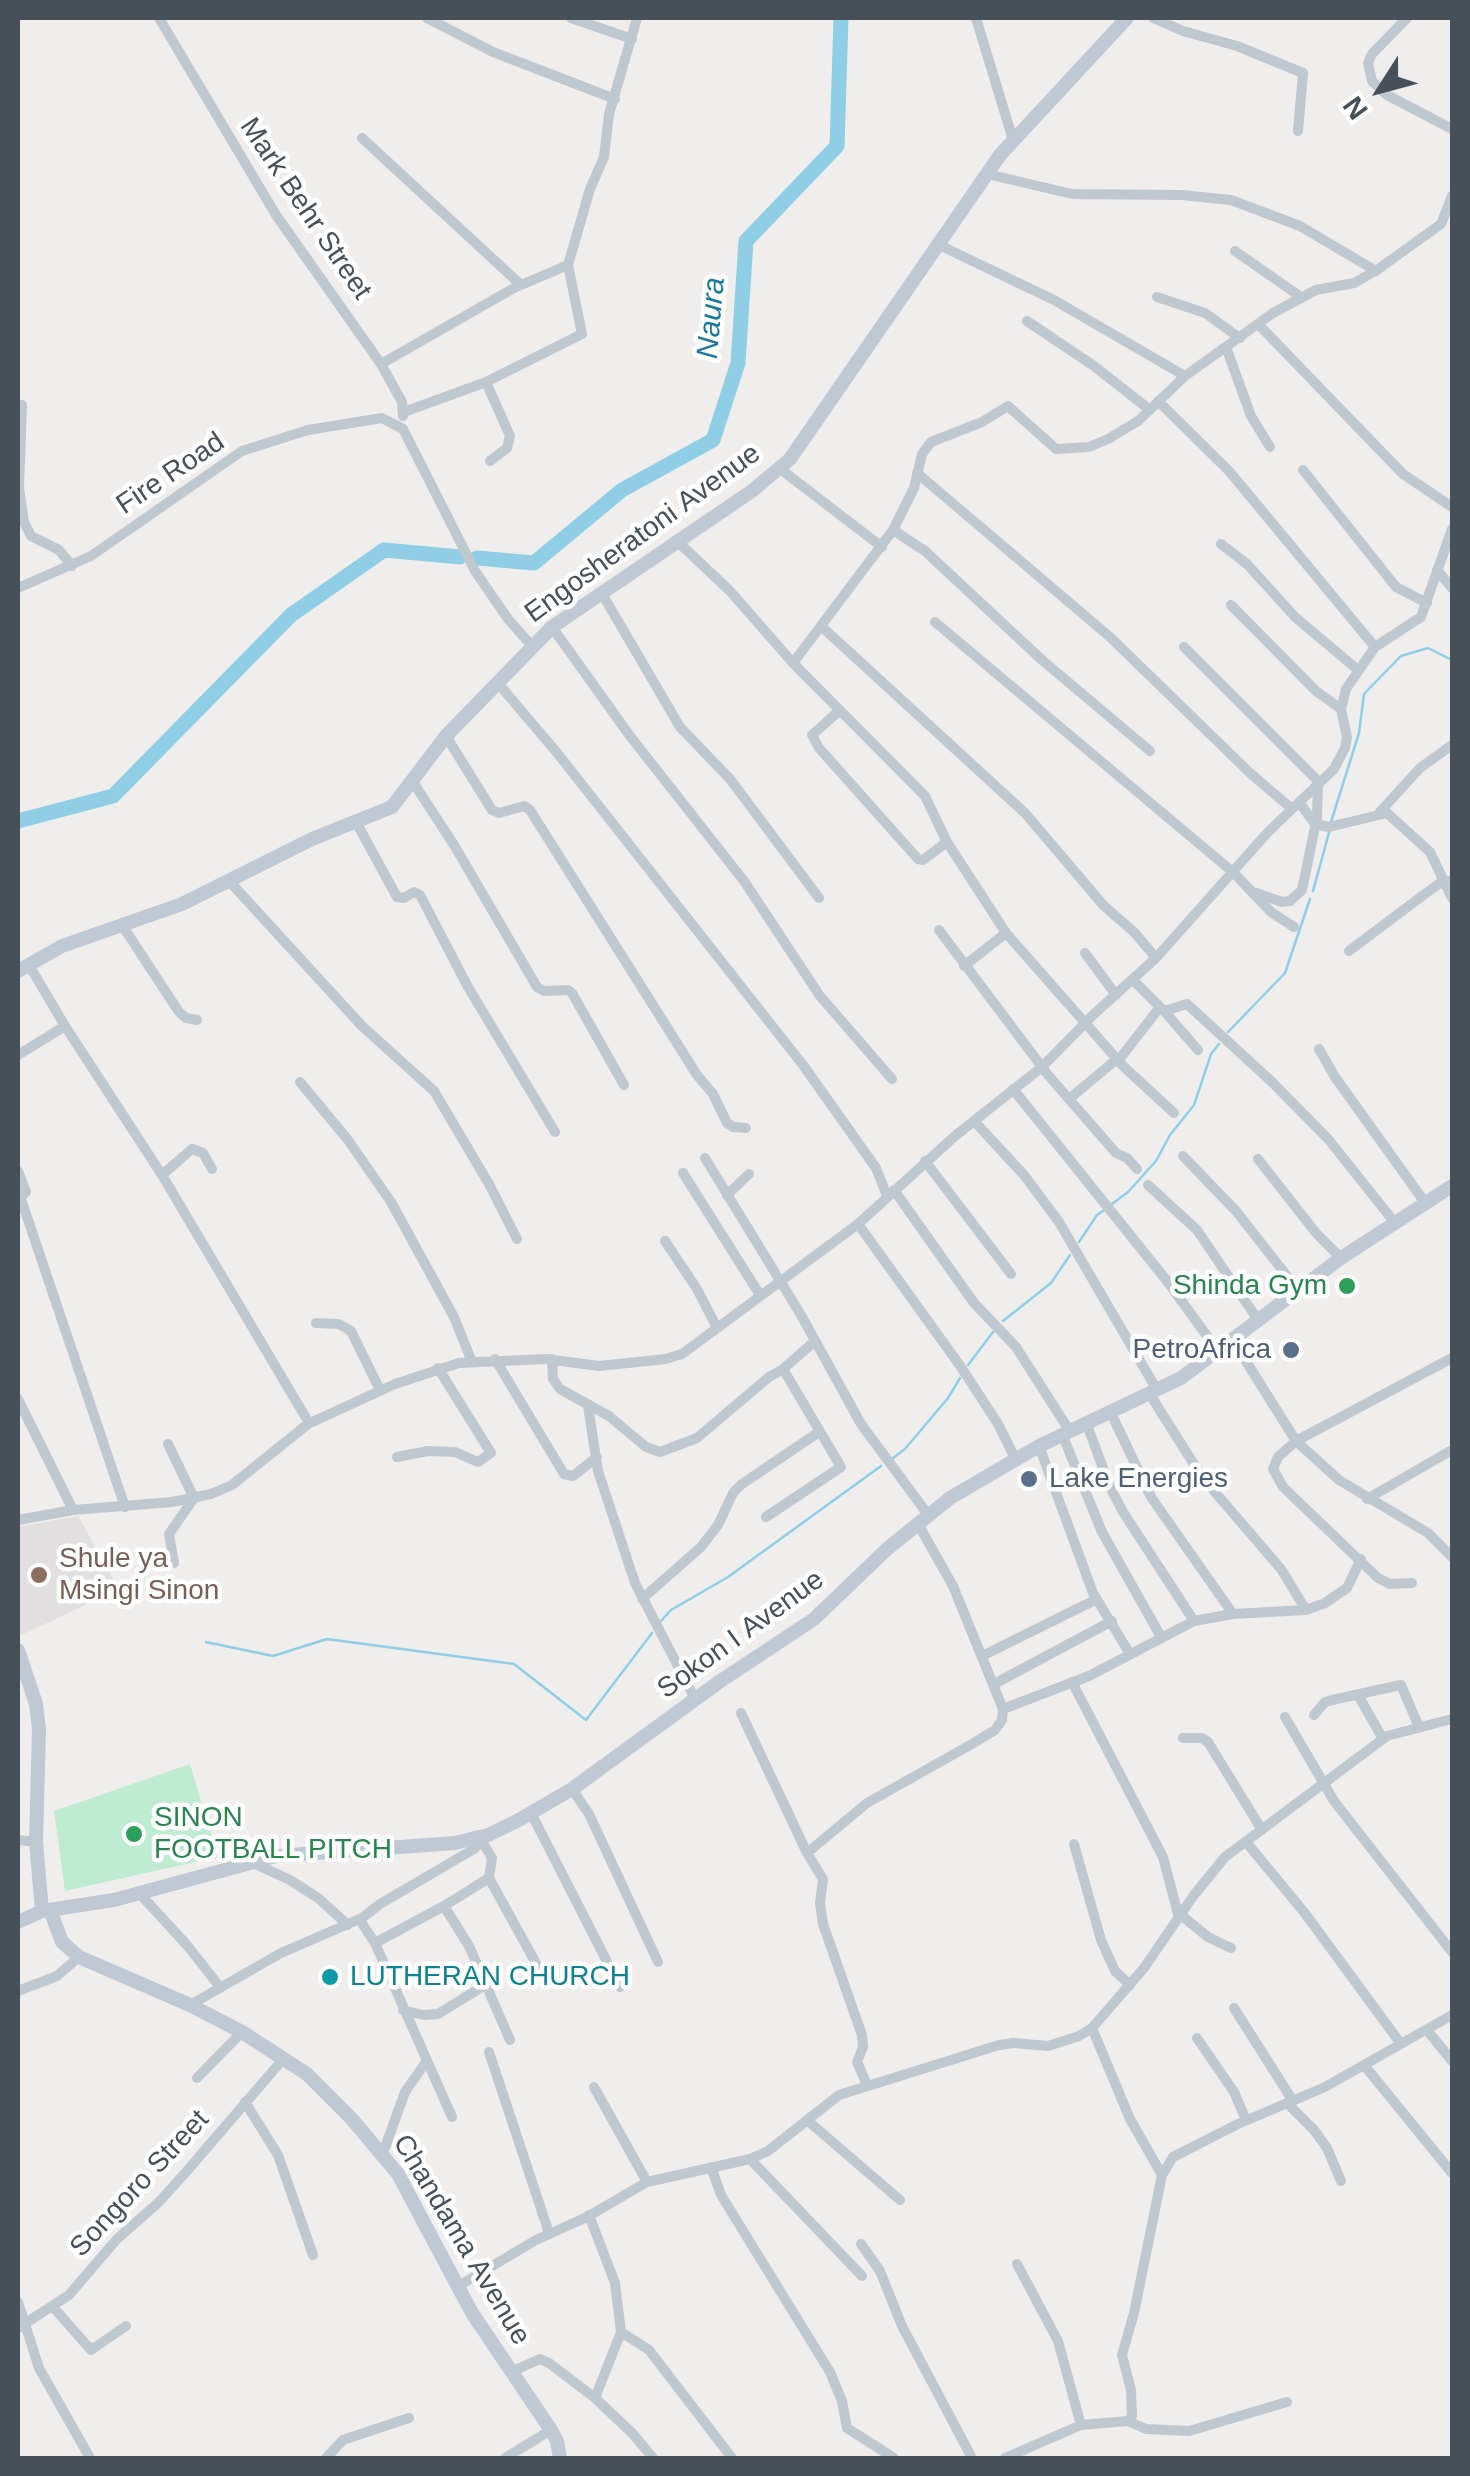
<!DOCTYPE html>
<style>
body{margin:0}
#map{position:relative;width:1470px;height:2476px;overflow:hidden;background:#f0eeed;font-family:Arial,sans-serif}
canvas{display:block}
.frame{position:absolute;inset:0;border:20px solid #475059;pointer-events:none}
.north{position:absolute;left:1330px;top:40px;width:100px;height:100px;-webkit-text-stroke:8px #fff;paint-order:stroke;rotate:234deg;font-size:28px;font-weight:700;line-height:40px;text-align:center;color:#475059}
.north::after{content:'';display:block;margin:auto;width:35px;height:45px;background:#475059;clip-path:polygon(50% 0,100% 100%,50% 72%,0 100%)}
</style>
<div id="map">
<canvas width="1470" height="2476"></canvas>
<div class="frame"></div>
<div class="north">N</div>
</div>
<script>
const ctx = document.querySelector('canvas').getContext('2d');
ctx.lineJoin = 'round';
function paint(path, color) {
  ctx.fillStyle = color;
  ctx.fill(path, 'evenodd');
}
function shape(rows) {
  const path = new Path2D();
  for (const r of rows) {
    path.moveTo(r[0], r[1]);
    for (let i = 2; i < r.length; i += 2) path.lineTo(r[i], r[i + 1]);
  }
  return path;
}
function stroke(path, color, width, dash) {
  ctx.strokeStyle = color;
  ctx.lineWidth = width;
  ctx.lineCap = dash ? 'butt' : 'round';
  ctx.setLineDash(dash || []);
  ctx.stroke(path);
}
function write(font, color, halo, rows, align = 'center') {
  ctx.font = font + ' Arial,sans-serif';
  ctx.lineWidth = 9;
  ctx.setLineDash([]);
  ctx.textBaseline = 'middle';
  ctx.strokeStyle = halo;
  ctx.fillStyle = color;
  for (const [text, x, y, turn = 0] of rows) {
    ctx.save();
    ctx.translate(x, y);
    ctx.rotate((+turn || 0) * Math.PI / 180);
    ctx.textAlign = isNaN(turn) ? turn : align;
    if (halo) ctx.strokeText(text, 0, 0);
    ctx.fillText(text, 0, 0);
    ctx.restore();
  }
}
paint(shape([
 [78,1516,118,1587,99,1599,21,1635,18,1629,18,1527]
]), '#e1dfdf');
paint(shape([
 [190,1764,218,1857,65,1891,54,1811]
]), '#bfebd2');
stroke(shape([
 [1331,822,1359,733,1364,694,1401,656,1428,648,1452,660],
 [1313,891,1330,829],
 [1228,1032,1285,973,1310,899],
 [1112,1204,1128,1192,1156,1161,1170,1135,1194,1105,1211,1054,1219,1044],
 [1079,1242,1097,1215,1106,1209],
 [1003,1321,1051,1283,1070,1255],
 [968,1365,993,1332],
 [893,1458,905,1449,948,1398,960,1378],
 [661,1621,671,1610,728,1577,881,1466],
 [206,1642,273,1656,327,1639,514,1664,586,1720,652,1633]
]), '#8fcee5', 2.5);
stroke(shape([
 [477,558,534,563,622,490,713,440,738,363,746,241,837,146,841,18],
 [18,821,113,796,291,615,384,550,460,557]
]), '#8fcee5', 15);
stroke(shape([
 [159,18,276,215,381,364,402,402,403,416],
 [427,18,493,52,615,99],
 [571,18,632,39],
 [976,18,1013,140],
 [1153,18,1183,31,1237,46,1303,73,1298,131],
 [1407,18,1372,54,1368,63,1372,81,1387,95,1452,129],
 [362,138,521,285],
 [987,174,1072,194,1182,195,1231,200,1300,226,1376,271],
 [937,244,1054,300,1185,376],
 [1235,251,1301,297],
 [1157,297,1205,313,1240,338],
 [1027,321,1094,366,1150,410],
 [1258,324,1403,474,1452,507],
 [1226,347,1251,416,1270,447],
 [381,364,514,288,568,265],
 [486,382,510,436,507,448,490,461],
 [1158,401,1229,471,1375,647],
 [22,405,19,488,24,522,31,536,59,550,72,566],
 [404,412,486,382,582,334,568,265,590,189,604,157,609,114,637,18],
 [779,468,882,547],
 [1303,470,1396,587,1427,603],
 [917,473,1110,637,1250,773,1292,809],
 [893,530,925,551,1042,660,1150,751],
 [676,540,730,591,793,663,925,796,947,842,1006,933,1123,1066,1174,1113],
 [1221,544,1247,564,1295,617,1358,670],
 [1437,570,1452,588],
 [18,588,91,556,242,451,308,430,382,418,403,429,475,571,508,619,531,645],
 [601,592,680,727,730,779,819,898],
 [1231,605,1316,691,1341,709],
 [935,622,1234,873,1271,912,1294,927],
 [821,626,1025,813,1104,906,1134,932,1156,958],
 [552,627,630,736,744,881,820,996,892,1079],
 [1184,647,1320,783],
 [793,663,893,530,914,488,922,454,931,442,982,422,1008,406,1056,449,1089,447,1108,439,1138,421,1185,376,1273,313,1316,290,1354,283,1377,270,1441,224,1452,196],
 [497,682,558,754,803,1065,876,1168,887,1196],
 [840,710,812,735,819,748,918,859,923,860,947,842],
 [446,736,492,810,499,813,524,806,530,810,697,1075,713,1094,727,1123,733,1127,746,1128],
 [413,782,454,845,537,987,544,991,568,990,572,993,624,1085],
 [1299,802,1315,824,1329,827,1387,813,1430,852,1452,898],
 [1379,813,1420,768,1452,745],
 [356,822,397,897,404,898,414,892,420,895,468,987,555,1132],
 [230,882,362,1026,434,1091,489,1184,517,1239],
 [1256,893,1282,902,1290,901,1302,890,1317,817,1318,785],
 [122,925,179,1012,186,1018,197,1020],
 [939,930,1048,1075,1116,1153,1127,1158,1137,1169],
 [1349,951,1422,896,1443,881,1452,881],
 [1085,953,1116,995],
 [29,965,65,1026,162,1175,309,1423],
 [964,966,1006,933],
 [1133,980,1164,1011,1187,1004,1272,1082,1329,1140,1395,1223],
 [1164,1011,1198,1050],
 [1319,1049,1335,1077,1426,1204],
 [18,1055,65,1026],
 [1118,1061,1160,1007],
 [300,1082,348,1140,391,1202,454,1317,472,1362],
 [1013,1089,1167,1281,1218,1351],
 [1069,1099,1117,1059],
 [974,1121,1024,1175,1059,1222,1157,1390],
 [1183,1156,1236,1211,1298,1290],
 [705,1158,801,1315,861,1424,929,1516],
 [1258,1159,1316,1233,1341,1258],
 [925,1161,1011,1274],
 [18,1171,26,1192,18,1200],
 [683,1173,760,1295],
 [162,1175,192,1149,203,1153,212,1169],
 [1148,1185,1197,1230,1258,1320],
 [894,1190,974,1303,1016,1347,1069,1430],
 [727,1195,749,1174],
 [21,1199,125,1507],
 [858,1224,961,1367,998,1424,1015,1458],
 [665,1241,697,1289,717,1328],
 [316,1323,339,1324,351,1331,380,1390],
 [1232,1339,1296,1441,1339,1480,1428,1533,1452,1557],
 [495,1359,564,1474,573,1476,597,1457],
 [552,1359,553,1379,560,1389,609,1416,646,1447,660,1452,697,1438,769,1377,783,1369],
 [1149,1393,1202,1477,1281,1569,1306,1610],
 [18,1399,73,1510],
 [588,1406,598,1471,635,1583,695,1699],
 [1110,1411,1151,1497,1233,1614],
 [1086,1422,1110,1487,1123,1512,1194,1621],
 [1062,1434,1102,1532,1161,1637],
 [168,1444,194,1498,169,1534,174,1563],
 [1039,1446,1093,1593,1130,1654],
 [397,1457,428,1451,455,1452,478,1462,491,1453,438,1368],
 [1367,1499,1452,1450],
 [766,1517,841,1467,783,1369,814,1342],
 [18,1520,73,1510,172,1502,211,1494,232,1485,308,1424,395,1384,459,1363,546,1359,599,1366,666,1359,682,1354,858,1224,955,1136,1042,1067,1094,1014,1156,958,1268,832,1334,769,1345,748,1347,737,1341,709,1346,689,1375,647,1421,617,1452,529],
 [1412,1583,1390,1584,1378,1578,1283,1487,1273,1469,1278,1457,1296,1441,1452,1358],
 [642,1599,701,1547,718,1525,733,1493,742,1484,819,1432],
 [982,1656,1097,1599],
 [1072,1682,1163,1857,1179,1918],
 [994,1684,1112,1621],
 [1358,1695,1383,1739],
 [1003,1709,1089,1676,1194,1621,1233,1614,1306,1610,1325,1603,1347,1588,1361,1559],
 [741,1713,807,1853,823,1879,820,1903,823,1924,862,2035,863,2047,857,2062,867,2085],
 [1314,1715,1325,1702,1332,1700,1401,1685,1419,1727],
 [1285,1717,1334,1801,1452,1952],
 [1183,1738,1202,1738,1208,1742,1262,1830],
 [572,1789,589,1814,658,1962],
 [531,1813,620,1987],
 [18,1840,36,1842],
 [1246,1842,1304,1912,1401,2044],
 [483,1843,492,1858,489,1878,543,1976],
 [1074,1844,1101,1940,1115,1971,1130,1985],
 [807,1853,867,1803,972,1744,995,1730,1002,1720,1003,1709,953,1586,918,1524],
 [253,1863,290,1880,318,1898,348,1925],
 [139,1893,186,1944,220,1987],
 [444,1906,469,1946,510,2040],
 [1181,1915,1208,1937,1231,1948],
 [359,1919,375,1943,452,2117],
 [375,1943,444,1906,489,1878],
 [18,1991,57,1976,79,1957],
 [190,2005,281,1953,362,1918,380,1904,474,1849,488,1835],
 [1234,2008,1293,2101],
 [403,2010,423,2015,438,2014,485,1985],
 [1427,2030,1452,2061],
 [1197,2038,1234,2092,1246,2120],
 [489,2052,549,2233],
 [1364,2065,1452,2173],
 [197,2078,242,2032],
 [594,2087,647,2182],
 [245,2102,278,2155,313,2255],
 [1287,2103,1314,2130,1327,2148,1341,2181],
 [808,2121,900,2200],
 [383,2153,405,2092,426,2062],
 [750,2159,862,2276],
 [711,2167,721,2195,830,2372,842,2401,847,2428,894,2458],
 [1162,2175,1173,2157,1238,2124,1325,2087,1452,2015],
 [589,2215,615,2283,621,2332,595,2398],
 [861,2244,880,2271,902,2326,972,2458],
 [1017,2264,1058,2341,1081,2425],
 [457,2287,536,2240,587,2217,647,2182,750,2159,768,2151,839,2095,999,2045,1013,2043,1048,2046,1079,2036,1092,2028,1144,1968,1194,1895,1225,1857,1387,1736,1452,1719],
 [18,2302,39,2368,90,2458],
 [53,2307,91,2350,126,2326],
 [18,2328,69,2295,117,2239,159,2202,186,2172,284,2058],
 [621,2332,649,2350,732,2458],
 [513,2371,540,2359,549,2363,595,2398,633,2434,653,2458],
 [1128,2421,1146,2429,1189,2431,1287,2402],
 [326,2458,343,2440,409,2418],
 [505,2458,551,2430],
 [1005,2458,1081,2425,1128,2421,1132,2416,1131,2390,1122,2355,1134,2313,1162,2175,1130,2119,1092,2028]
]), '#bfc7cf', 10);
stroke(shape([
 [18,971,62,946,182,904,312,839,392,807,446,736,552,627,752,491,790,459,1000,155,1127,18],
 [18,1650,36,1704,39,1729,36,1842,42,1911],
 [50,1910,62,1942,79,1957,190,2005,242,2032,307,2074,351,2118,398,2174,472,2313,551,2430,557,2441,560,2458],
 [18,1922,42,1911,114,1900,276,1856,455,1843,488,1835,517,1821,572,1789,719,1682,814,1619,887,1549,950,1498,1039,1446,1181,1378,1341,1258,1452,1186]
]), '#bfc8d3', 14);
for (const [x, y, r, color] of [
 [1347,1286,10,"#2e9e5b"],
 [1291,1350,10,"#5c6f8a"],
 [1029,1479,10,"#5c6f8a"],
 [39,1575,10,"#8d6e63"],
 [134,1834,10,"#2e9e5b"],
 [330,1977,10,"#0f9aa8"]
]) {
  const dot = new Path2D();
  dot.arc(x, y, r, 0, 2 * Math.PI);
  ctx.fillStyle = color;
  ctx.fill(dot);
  stroke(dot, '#fff', 4);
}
write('28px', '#475059', '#fff', [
 ["Mark Behr Street",305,209,56],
 ["Fire Road",171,474,-34],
 ["Engosheratoni Avenue",643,534,-36],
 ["Sokon I Avenue",741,1635,-36],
 ["Songoro Street",140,2184,-47],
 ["Chandama Avenue",461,2240,59]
]);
write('28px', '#27864d', '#fff', [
 ["Shinda Gym",1327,1286],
 ["SINON",154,1818,"left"],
 ["FOOTBALL PITCH",154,1850,"left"]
], 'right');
write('28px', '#4e5e75', '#fff', [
 ["PetroAfrica",1271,1350],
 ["Lake Energies",1049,1479,"left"]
], 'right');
write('28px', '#785e54', '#fff', [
 ["Shule ya",59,1559],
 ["Msingi Sinon",59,1591]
], 'left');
write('28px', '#0d838f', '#fff', [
 ["LUTHERAN CHURCH",350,1977]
], 'left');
write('italic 30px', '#17799d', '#fff', [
 ["Naura",712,318,-85]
]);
</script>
